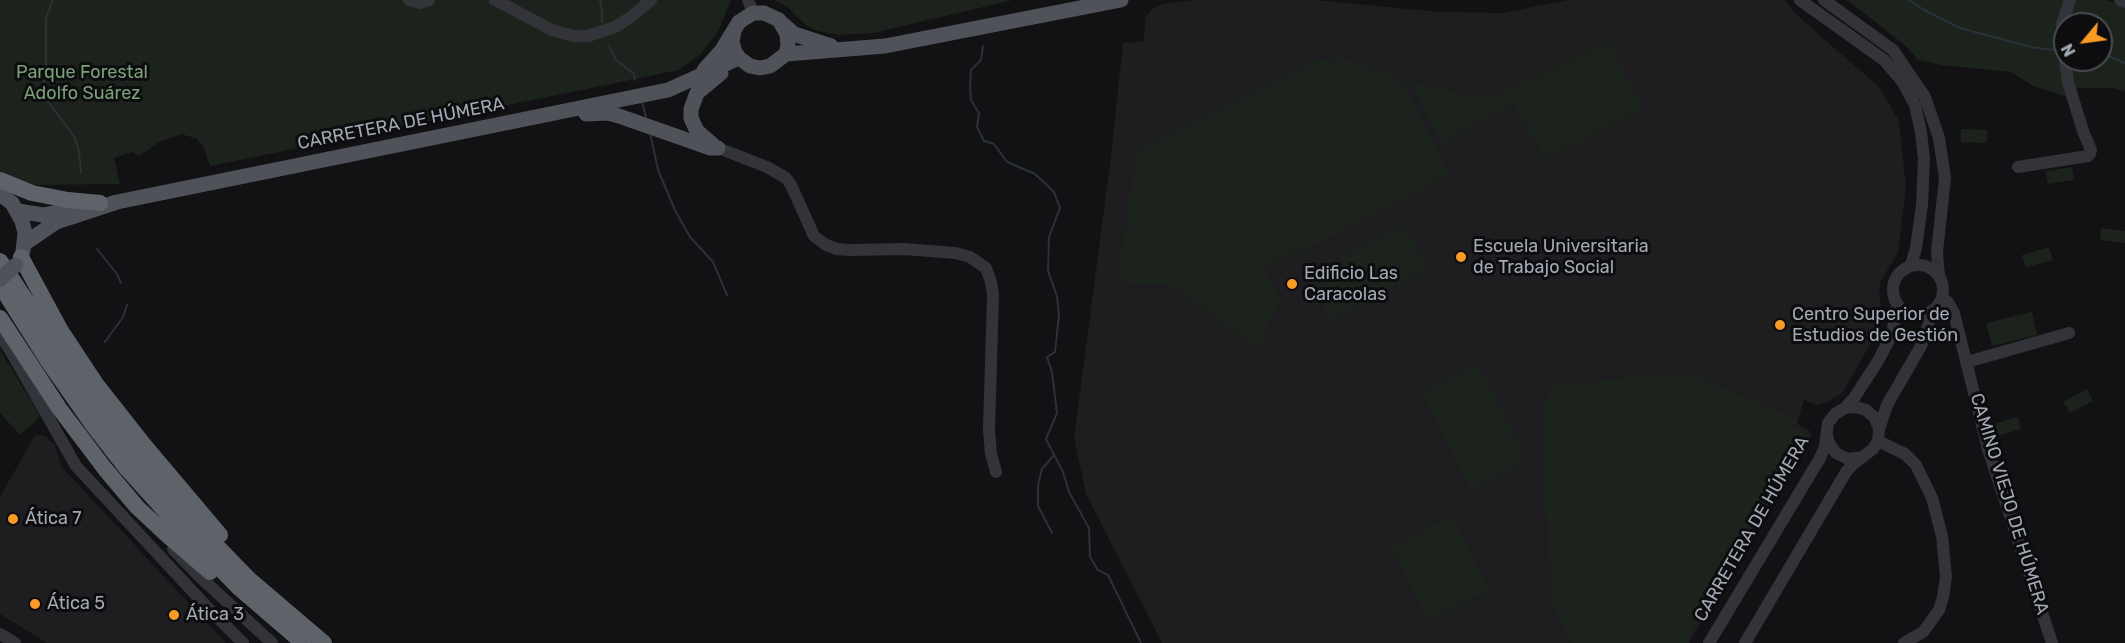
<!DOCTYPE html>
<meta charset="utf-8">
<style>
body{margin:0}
#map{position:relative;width:2125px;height:643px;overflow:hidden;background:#121214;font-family:Rubik,sans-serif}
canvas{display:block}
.north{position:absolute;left:2053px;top:12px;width:60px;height:60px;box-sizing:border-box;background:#0d0d0f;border:2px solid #494c51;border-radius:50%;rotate:241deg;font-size:16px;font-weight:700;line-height:24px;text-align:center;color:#a3aab5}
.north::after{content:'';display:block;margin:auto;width:21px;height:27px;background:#fa9b23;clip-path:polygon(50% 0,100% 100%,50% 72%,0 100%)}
</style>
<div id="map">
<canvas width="2125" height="643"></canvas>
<div class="north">N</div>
</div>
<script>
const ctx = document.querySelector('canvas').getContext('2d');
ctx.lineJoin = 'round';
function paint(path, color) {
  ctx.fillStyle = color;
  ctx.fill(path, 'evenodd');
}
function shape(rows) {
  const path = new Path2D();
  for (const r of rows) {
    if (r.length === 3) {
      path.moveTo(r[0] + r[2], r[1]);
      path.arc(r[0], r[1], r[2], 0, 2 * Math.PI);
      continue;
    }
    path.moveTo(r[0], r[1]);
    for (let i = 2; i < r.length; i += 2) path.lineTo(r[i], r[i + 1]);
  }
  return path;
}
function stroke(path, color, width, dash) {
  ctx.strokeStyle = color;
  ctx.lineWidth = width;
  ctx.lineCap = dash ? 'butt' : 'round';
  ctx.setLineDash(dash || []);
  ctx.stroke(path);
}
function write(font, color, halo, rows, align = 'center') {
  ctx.font = font + ' Rubik,sans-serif';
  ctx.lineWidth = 6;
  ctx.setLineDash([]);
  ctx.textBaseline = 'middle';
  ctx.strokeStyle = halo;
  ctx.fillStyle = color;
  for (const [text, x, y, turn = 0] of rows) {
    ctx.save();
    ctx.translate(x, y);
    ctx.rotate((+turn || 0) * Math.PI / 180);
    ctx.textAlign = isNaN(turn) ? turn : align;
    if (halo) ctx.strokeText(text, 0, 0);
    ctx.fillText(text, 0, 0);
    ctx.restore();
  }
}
paint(shape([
 [1197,0,1314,0,1441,12,1504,13,1567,0,1784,0,1799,17,1879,87,1899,121,1906,187,1898,253,1881,280,1879,296,1884,321,1842,393,1828,402,1816,405,1804,400,1797,423,1811,432,1810,438,1746,540,1689,643,1162,643,1086,494,1074,438,1111,157,1123,43,1144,41,1145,18,1153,8,1163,4],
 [35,435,45,436,55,445,61,466,226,643,47,643,0,614,0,497]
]), '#1e1e21');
paint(shape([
 [0,0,730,0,731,1,717,33,701,54,679,70,210,166,203,146,197,139,182,134,161,141,139,156,132,152,114,158,120,184,36,185,6,175,0,171],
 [774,0,1013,0,873,33,839,35,817,31,807,26,787,7],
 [1847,0,2105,0,2125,6,2125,91,2113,88,2074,88,2068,97,2033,86,2011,72,1942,65,1918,60,1906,46],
 [2065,24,2101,24,2101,60,2065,60],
 [1608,41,1643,110,1546,159,1513,103,1446,141,1444,147,1411,82,1471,95,1491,96,1506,91],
 [1341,58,1400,78,1449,175,1296,255,1293,252,1264,268,1279,299,1259,349,1189,298,1166,285,1147,283,1132,284,1123,280,1119,270,1134,171,1138,155,1146,146,1305,67,1318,59],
 [1961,129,1987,130,1987,143,1961,142],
 [2072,167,2074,180,2048,184,2046,171],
 [1404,225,1428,269,1331,320,1308,275],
 [2101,228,2125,231,2125,243,2100,240],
 [2049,247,2053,260,2026,267,2022,255],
 [2032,312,2037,335,1992,346,1986,323],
 [0,350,39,414,39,418,20,435,0,413],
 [1478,364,1527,461,1471,490,1421,393],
 [1678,373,1691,374,1795,418,1792,427,1807,435,1747,531,1686,643,1572,643,1552,602,1543,469,1545,403,1549,392,1554,385],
 [2087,389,2093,401,2070,413,2063,402],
 [2018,417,2021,429,1997,436,1993,424],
 [1451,515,1490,590,1429,621,1390,547]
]), '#1c231c');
stroke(shape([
 [53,0,46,18,46,77,41,92,75,138,79,151,81,173],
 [600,0,602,10,602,22],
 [1909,0,1924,10,1960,28,2031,47,2054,50],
 [609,46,616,60,634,74,635,80],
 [983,46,981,60,971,70,970,87,971,100,979,113,977,127,984,141,994,144,1007,162,1035,174,1054,192,1060,208,1049,237,1048,271,1057,296,1059,315,1055,352,1047,357,1052,372,1057,413,1046,439,1063,472,1069,492,1089,528,1090,557,1098,570,1108,575,1141,643],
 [2101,53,2125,63],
 [642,102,646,117],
 [650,133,658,170,675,210,690,237,713,262,727,295],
 [97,249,117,274,121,283],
 [105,342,123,317,127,305],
 [1052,533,1038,506,1038,485,1042,469,1053,456]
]), '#283238', 2);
stroke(shape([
 [409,0,420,3,429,0],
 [495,0,552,30,573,36,588,36,615,27,631,17,651,0],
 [748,0,753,13],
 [1800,0,1884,60,1902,81,1915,105,1921,132,1924,159,1922,205,1916,248,1911,265],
 [1824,0,1893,50,1925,97,1939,138,1945,178,1937,252,1939,277],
 [2120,0,2125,2],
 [2065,57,2062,24,2070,0],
 [718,148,767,167,786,178,791,185,814,236,826,245,837,249,850,250,905,249,955,253,970,257,986,268,991,282,993,295,989,430,991,454,996,472],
 [2018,167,2088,156,2090,154,2091,150,2083,131,2068,82,2065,60],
 [1918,290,25],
 [1942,298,1948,302,1954,313,1988,449,2052,643],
 [0,336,10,350,76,466,208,608,243,643],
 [1967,362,2069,333],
 [1845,408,1854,398,1878,361,1892,334,1897,306],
 [1879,429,1887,405,1921,346,1933,311],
 [1827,435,1829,443,1836,453,1848,459,1863,457],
 [1878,441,1905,454,1916,465,1932,498,1942,536,1946,577,1943,597,1939,610,1923,632,1904,643],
 [173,549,200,577,272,643],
 [0,634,15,643],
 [1709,643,1820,458,1825,446,1828,423,1835,414,1845,408,1856,407,1866,410,1875,418,1879,429,1878,441,1873,449,1853,464,1846,472,1745,643]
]), '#333439', 12);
stroke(shape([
 [783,24,794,34,831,46],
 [786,54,885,46,1121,0],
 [704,70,722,50,739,22,753,13,764,13,779,20,787,34,788,45,786,54,770,66,760,68,750,66,739,58,735,52,732,42,734,31],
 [586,114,608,113,619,116,710,148,718,148],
 [713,145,697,131,691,118,691,109,697,93,721,73],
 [0,194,12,203,22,221,25,233,23,251],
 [18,211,43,215,68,210],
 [24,244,56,222,117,202,668,90,739,58]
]), '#4f5258', 15);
stroke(shape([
 [0,180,32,193,68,200,100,203],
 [21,257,61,331,96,384,144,445,220,535],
 [0,261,99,411,136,458,177,505,249,579,324,643],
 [0,285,48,361,92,424,127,469,183,531,239,588,303,643],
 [0,318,59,408,105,469,137,507,167,535,210,572]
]), '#5e636a', 16);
stroke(shape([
 [0,279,16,265]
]), '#4f5258', 15);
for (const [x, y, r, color] of [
 [1461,257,6,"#fa9b23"],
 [1292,284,6,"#fa9b23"],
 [1780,325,6,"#fa9b23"],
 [13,519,6,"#fa9b23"],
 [35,604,6,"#fa9b23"],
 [174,615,6,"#fa9b23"]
]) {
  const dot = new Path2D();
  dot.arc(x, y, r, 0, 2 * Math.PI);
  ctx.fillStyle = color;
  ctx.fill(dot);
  stroke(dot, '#0d0d0f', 2);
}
write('18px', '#7aa178', '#0d0d0f', [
 ["Parque Forestal",82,73],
 ["Adolfo Suárez",82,94]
]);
write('18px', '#a3aab5', '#0d0d0f', [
 ["CARRETERA DE HÚMERA",401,124,-11],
 ["CAMINO VIEJO DE HÚMERA",2009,504,73],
 ["CARRETERA DE HÚMERA",1752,529,-60]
]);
write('18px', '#a3aab5', '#0d0d0f', [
 ["Escuela Universitaria",1473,247],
 ["de Trabajo Social",1473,268],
 ["Edificio Las",1304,274],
 ["Caracolas",1304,295],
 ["Centro Superior de",1792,315],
 ["Estudios de Gestión",1792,336],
 ["Ática 7",25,519],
 ["Ática 5",47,604],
 ["Ática 3",186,615]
], 'left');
</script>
